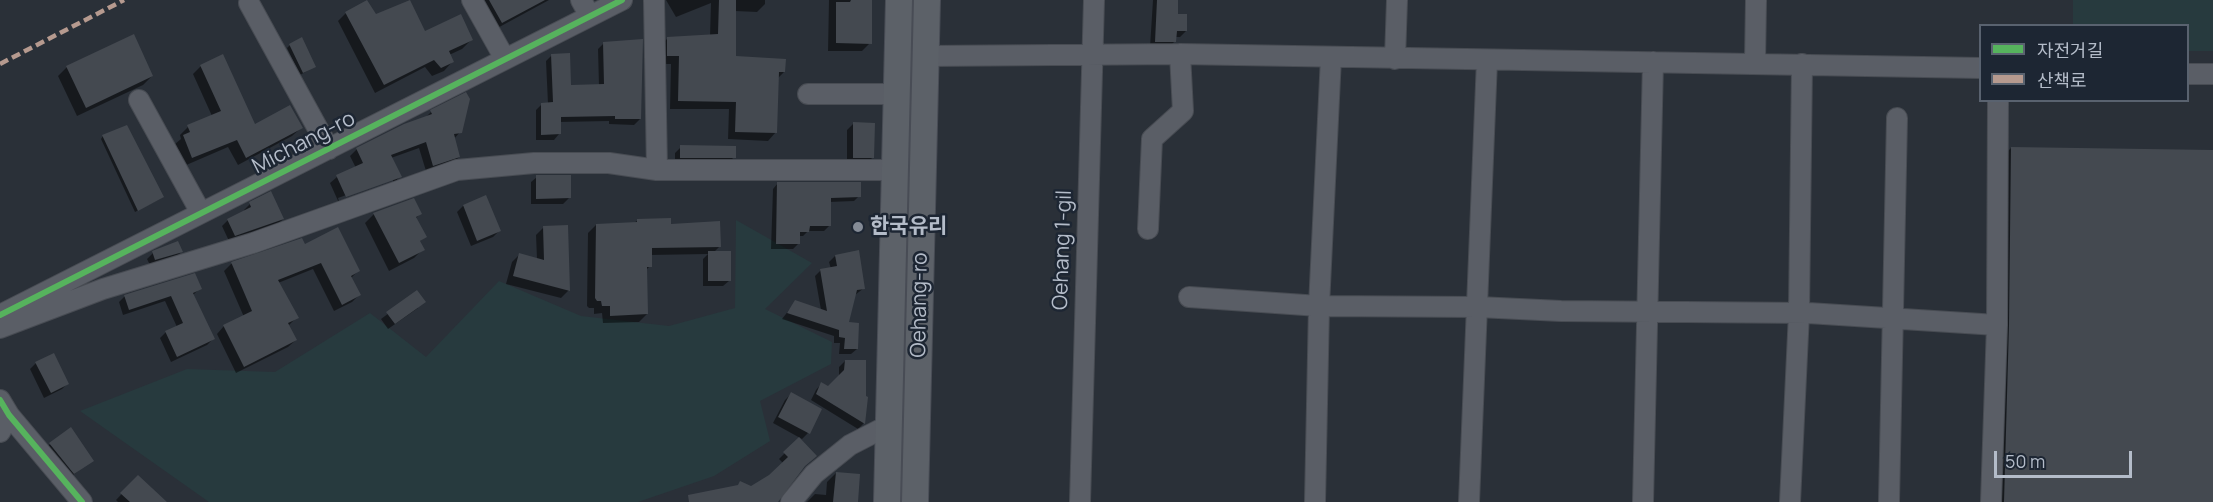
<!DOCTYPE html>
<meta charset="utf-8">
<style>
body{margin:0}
#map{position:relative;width:2213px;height:502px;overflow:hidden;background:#2a3038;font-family:Manrope,"Noto Sans KR",sans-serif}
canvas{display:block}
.legend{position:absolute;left:1979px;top:24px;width:210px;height:78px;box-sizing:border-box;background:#1d2633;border:2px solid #59626f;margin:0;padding:8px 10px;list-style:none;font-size:18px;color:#b4bcc9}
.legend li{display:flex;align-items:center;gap:12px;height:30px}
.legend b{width:30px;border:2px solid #59626f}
.scale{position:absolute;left:1994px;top:451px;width:138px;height:27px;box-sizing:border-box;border:3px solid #b4bcc9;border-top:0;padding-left:8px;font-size:18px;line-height:21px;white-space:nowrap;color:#b4bcc9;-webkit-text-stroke:4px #1d2633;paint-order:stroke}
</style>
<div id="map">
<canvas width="2213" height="502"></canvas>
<ul class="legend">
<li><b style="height:8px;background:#56b35d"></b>자전거길</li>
<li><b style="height:8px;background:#b69a8f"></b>산책로</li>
</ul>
<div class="scale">50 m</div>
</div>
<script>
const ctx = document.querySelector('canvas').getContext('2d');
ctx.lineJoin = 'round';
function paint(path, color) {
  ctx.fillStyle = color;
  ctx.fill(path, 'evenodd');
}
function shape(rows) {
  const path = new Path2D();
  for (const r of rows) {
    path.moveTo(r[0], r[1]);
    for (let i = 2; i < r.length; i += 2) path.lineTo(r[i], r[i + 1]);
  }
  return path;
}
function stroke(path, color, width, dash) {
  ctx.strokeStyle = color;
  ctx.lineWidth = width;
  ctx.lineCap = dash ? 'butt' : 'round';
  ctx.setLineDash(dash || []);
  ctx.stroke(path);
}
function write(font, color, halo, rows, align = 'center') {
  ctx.font = font + ' Manrope,"Noto Sans KR",sans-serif';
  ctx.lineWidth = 5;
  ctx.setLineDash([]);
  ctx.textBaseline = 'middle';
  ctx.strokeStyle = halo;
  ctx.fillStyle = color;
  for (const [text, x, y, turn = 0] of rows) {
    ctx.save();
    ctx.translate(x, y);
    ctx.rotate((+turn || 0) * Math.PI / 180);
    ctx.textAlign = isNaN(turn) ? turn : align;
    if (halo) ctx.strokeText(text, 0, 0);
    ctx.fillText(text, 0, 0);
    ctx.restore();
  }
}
paint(shape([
 [2073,0,2213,0,2213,51,2188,51,2188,26,2073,25],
 [736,220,812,263,765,309,832,342,831,364,760,401,770,441,714,476,638,502,209,502,80,411,187,369,275,372,370,313,426,357,499,281,581,316,669,326,735,308]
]), '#273a3e');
paint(shape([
 [476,0,549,0,492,31],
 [666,0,765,0,765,4,757,12,735,11,735,58,784,72,778,78,776,132,768,141,728,139,729,109,670,109,671,64,659,64,659,47,667,39,710,36,711,3,676,17],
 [829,0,870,0,870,43,862,51,828,51],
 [1153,0,1177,0,1176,16,1186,31,1180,37,1175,37,1175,41,1169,47,1150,47],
 [346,13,376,16,424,33,471,40,462,49,449,55,452,62,444,71,432,76,425,67,375,93,338,21],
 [604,43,640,119,634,125,609,124,609,121,559,122,559,134,554,140,536,140,536,110,542,104,548,104,546,61,552,55,569,87,599,86,598,49],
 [290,45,314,67,300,75,287,48],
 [201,66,255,126,301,128,292,136,238,165,228,147,184,166,175,144,181,139,180,135,188,127,212,116,193,74],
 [67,67,152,76,143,85,77,116,58,76],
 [431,112,460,132,454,139,459,157,452,164,426,171,419,148,391,158,400,177,393,183,339,203,330,183,337,177,356,168,350,156,357,149,425,118],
 [393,178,393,182,339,201,338,198],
 [853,124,873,157,867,163,847,163,847,130],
 [103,136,163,197,160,199,135,212,101,139],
 [681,147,734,157,728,163,675,163,675,153],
 [2011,148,2213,152,2213,502,1994,502,2000,159],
 [537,177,569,198,563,204,531,204,531,182],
 [778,183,859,196,854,201,829,202,830,225,824,231,808,231,803,236,798,236,798,244,793,249,771,249,773,189],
 [271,193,283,219,277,225,229,241,222,226,228,220,245,212,244,210,250,204],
 [486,197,499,231,493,237,471,246,457,212,463,206],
 [374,214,420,214,416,218,425,237,419,242,423,249,414,258,389,271,365,223],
 [638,220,669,226,720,246,713,253,729,281,723,286,703,286,703,259,708,254,650,255,650,266,645,271,647,314,639,322,603,323,602,313,594,314,594,308,589,308,587,306,588,233,596,225,634,223],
 [544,227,569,290,561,298,506,284,512,262,520,254,537,259,536,235],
 [302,240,304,246,358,271,351,278,359,295,352,302,334,311,313,269,278,283,297,317,288,326,296,340,288,347,236,373,217,334,224,326,244,317,224,271,231,264],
 [181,252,175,258,150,265,147,259,153,253],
 [835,256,864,288,855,295,847,324,857,349,851,354,839,354,840,343,834,343,834,336,782,319,796,301,821,310,815,276,821,270,831,269,829,262],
 [194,275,200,288,193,295,213,339,207,345,171,362,160,338,166,332,177,327,165,301,123,315,119,302,124,297],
 [417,292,418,308,388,329,381,319],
 [845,361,864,423,858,429,811,400,816,390,821,384,829,387,839,377,839,367],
 [36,363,68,383,62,389,44,398,30,369],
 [791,394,808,433,802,439,773,423,785,400],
 [799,439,801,469,774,502,690,502,751,487,770,476,783,463,779,459],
 [50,444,92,460,68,479,44,450],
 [836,473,856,502,807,502,815,494,826,495,827,482],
 [138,477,166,502,118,502,116,500]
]), '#0007');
paint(shape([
 [367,0,376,14,410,0,425,31,461,14,473,40,449,51,454,62,441,68,434,60,384,85,345,12],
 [489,0,545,0,502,23],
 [719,0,736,0,736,56,786,59,785,72,779,72,777,133,735,132,736,102,678,101,679,56,667,56,667,37,718,34],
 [851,0,872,0,872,44,836,43,836,2,850,2],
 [1157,0,1178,0,1178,14,1187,14,1187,31,1177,31,1176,42,1155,42],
 [134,34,153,76,86,108,66,66],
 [302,37,316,67,303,73,289,44],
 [643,39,641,119,615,119,615,116,561,117,561,134,541,135,541,103,553,102,551,54,570,53,571,85,604,84,603,42],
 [223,54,255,124,290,105,303,128,246,158,237,140,192,158,183,135,190,132,187,125,221,111,200,65],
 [466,92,470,99,462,133,454,134,460,157,433,166,426,142,391,155,402,177,346,197,336,175,363,163,356,148,404,124,432,114,430,110],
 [853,122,875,123,874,158,853,158],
 [127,125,164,197,138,211,102,135],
 [680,145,736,146,736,158,680,158],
 [2011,147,2213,150,2213,502,2004,502,2009,325],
 [536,175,571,175,571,198,536,199],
 [777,182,861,182,861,197,831,198,831,226,810,226,809,232,800,232,800,244,776,244],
 [271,191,284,219,235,236,227,219,251,207,249,202],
 [486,195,501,231,477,241,463,205],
 [414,198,422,214,416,217,427,237,420,241,425,250,399,263,373,213],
 [671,218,671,224,720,221,721,247,652,248,652,267,647,267,648,314,610,316,610,306,602,306,601,301,597,301,595,298,596,224,637,222,637,219],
 [568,225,570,291,513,276,519,253,544,260,543,226],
 [338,227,360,271,351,276,361,295,342,305,321,263,278,280,299,318,288,323,297,340,244,367,223,325,252,311,231,262,302,238,305,244],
 [178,241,183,252,155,260,152,251],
 [859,250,865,289,857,290,849,322,859,323,858,349,844,349,845,338,839,337,839,330,787,313,795,300,827,311,820,269,837,266,835,255],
 [708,251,731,251,731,281,708,281],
 [195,273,202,289,193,293,215,339,177,357,165,331,183,323,171,296,129,310,124,295],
 [417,290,426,302,395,324,386,312],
 [54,353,69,384,51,393,35,362],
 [845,360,866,360,866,396,868,397,865,424,816,394,821,382,828,386,844,370],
 [791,392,822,409,810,434,778,417],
 [71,427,94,461,74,474,49,443],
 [799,437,817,456,805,466,778,502,689,502,688,495,738,485,740,481,751,486,769,475,788,457,783,452],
 [836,472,860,474,858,502,833,502],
 [138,475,167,502,130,502,120,493]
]), '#444950');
const minor = shape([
 [472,0,505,59],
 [581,0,590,16],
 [654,0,657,170],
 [249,3,329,149],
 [926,56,1180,54,1980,68],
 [1395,59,1397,0],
 [1755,63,1756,0],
 [2188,74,2213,74],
 [808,94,897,94],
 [139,100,201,213],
 [1148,229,1152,139,1183,111,1180,54],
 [1189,297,1319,306,1331,57],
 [0,315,622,0],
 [0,328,103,289,253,243,457,170,534,163,609,163,657,170,896,170],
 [0,400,9,415,82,502],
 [0,432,9,415],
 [791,502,814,474,850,445,889,425],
 [1080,502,1094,0],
 [1315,502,1319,306,1478,307,1561,311,1808,313,1997,325,1998,100],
 [1469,502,1487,60],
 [1643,502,1653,62],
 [1790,502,1799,313,1802,64],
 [1889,502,1897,118],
 [1991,502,1997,325]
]);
const major = shape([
 [887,502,899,0],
 [915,502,927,0]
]);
stroke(minor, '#484c53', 22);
stroke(major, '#484c55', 28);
stroke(minor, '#5a5e66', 20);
stroke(major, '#5c6168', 26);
stroke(shape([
 [0,64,124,0]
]), '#b69a8f', 4.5, [9, 4.5]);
stroke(shape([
 [0,315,622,0],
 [0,400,9,415,82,502]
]), '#56b35d', 6);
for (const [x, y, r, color] of [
 [858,227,6,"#848b96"]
]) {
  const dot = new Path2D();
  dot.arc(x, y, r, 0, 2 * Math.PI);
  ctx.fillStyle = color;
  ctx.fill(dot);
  stroke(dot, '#1d2633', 2);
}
write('21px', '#b4bcc9', '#1d2633', [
 ["Michang-ro",304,143,-27],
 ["Oehang 1-gil",1063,250,-88],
 ["Oehang-ro",920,305,-89]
]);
write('bold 21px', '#b4bcc9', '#1d2633', [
 ["한국유리",870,227]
], 'left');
</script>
